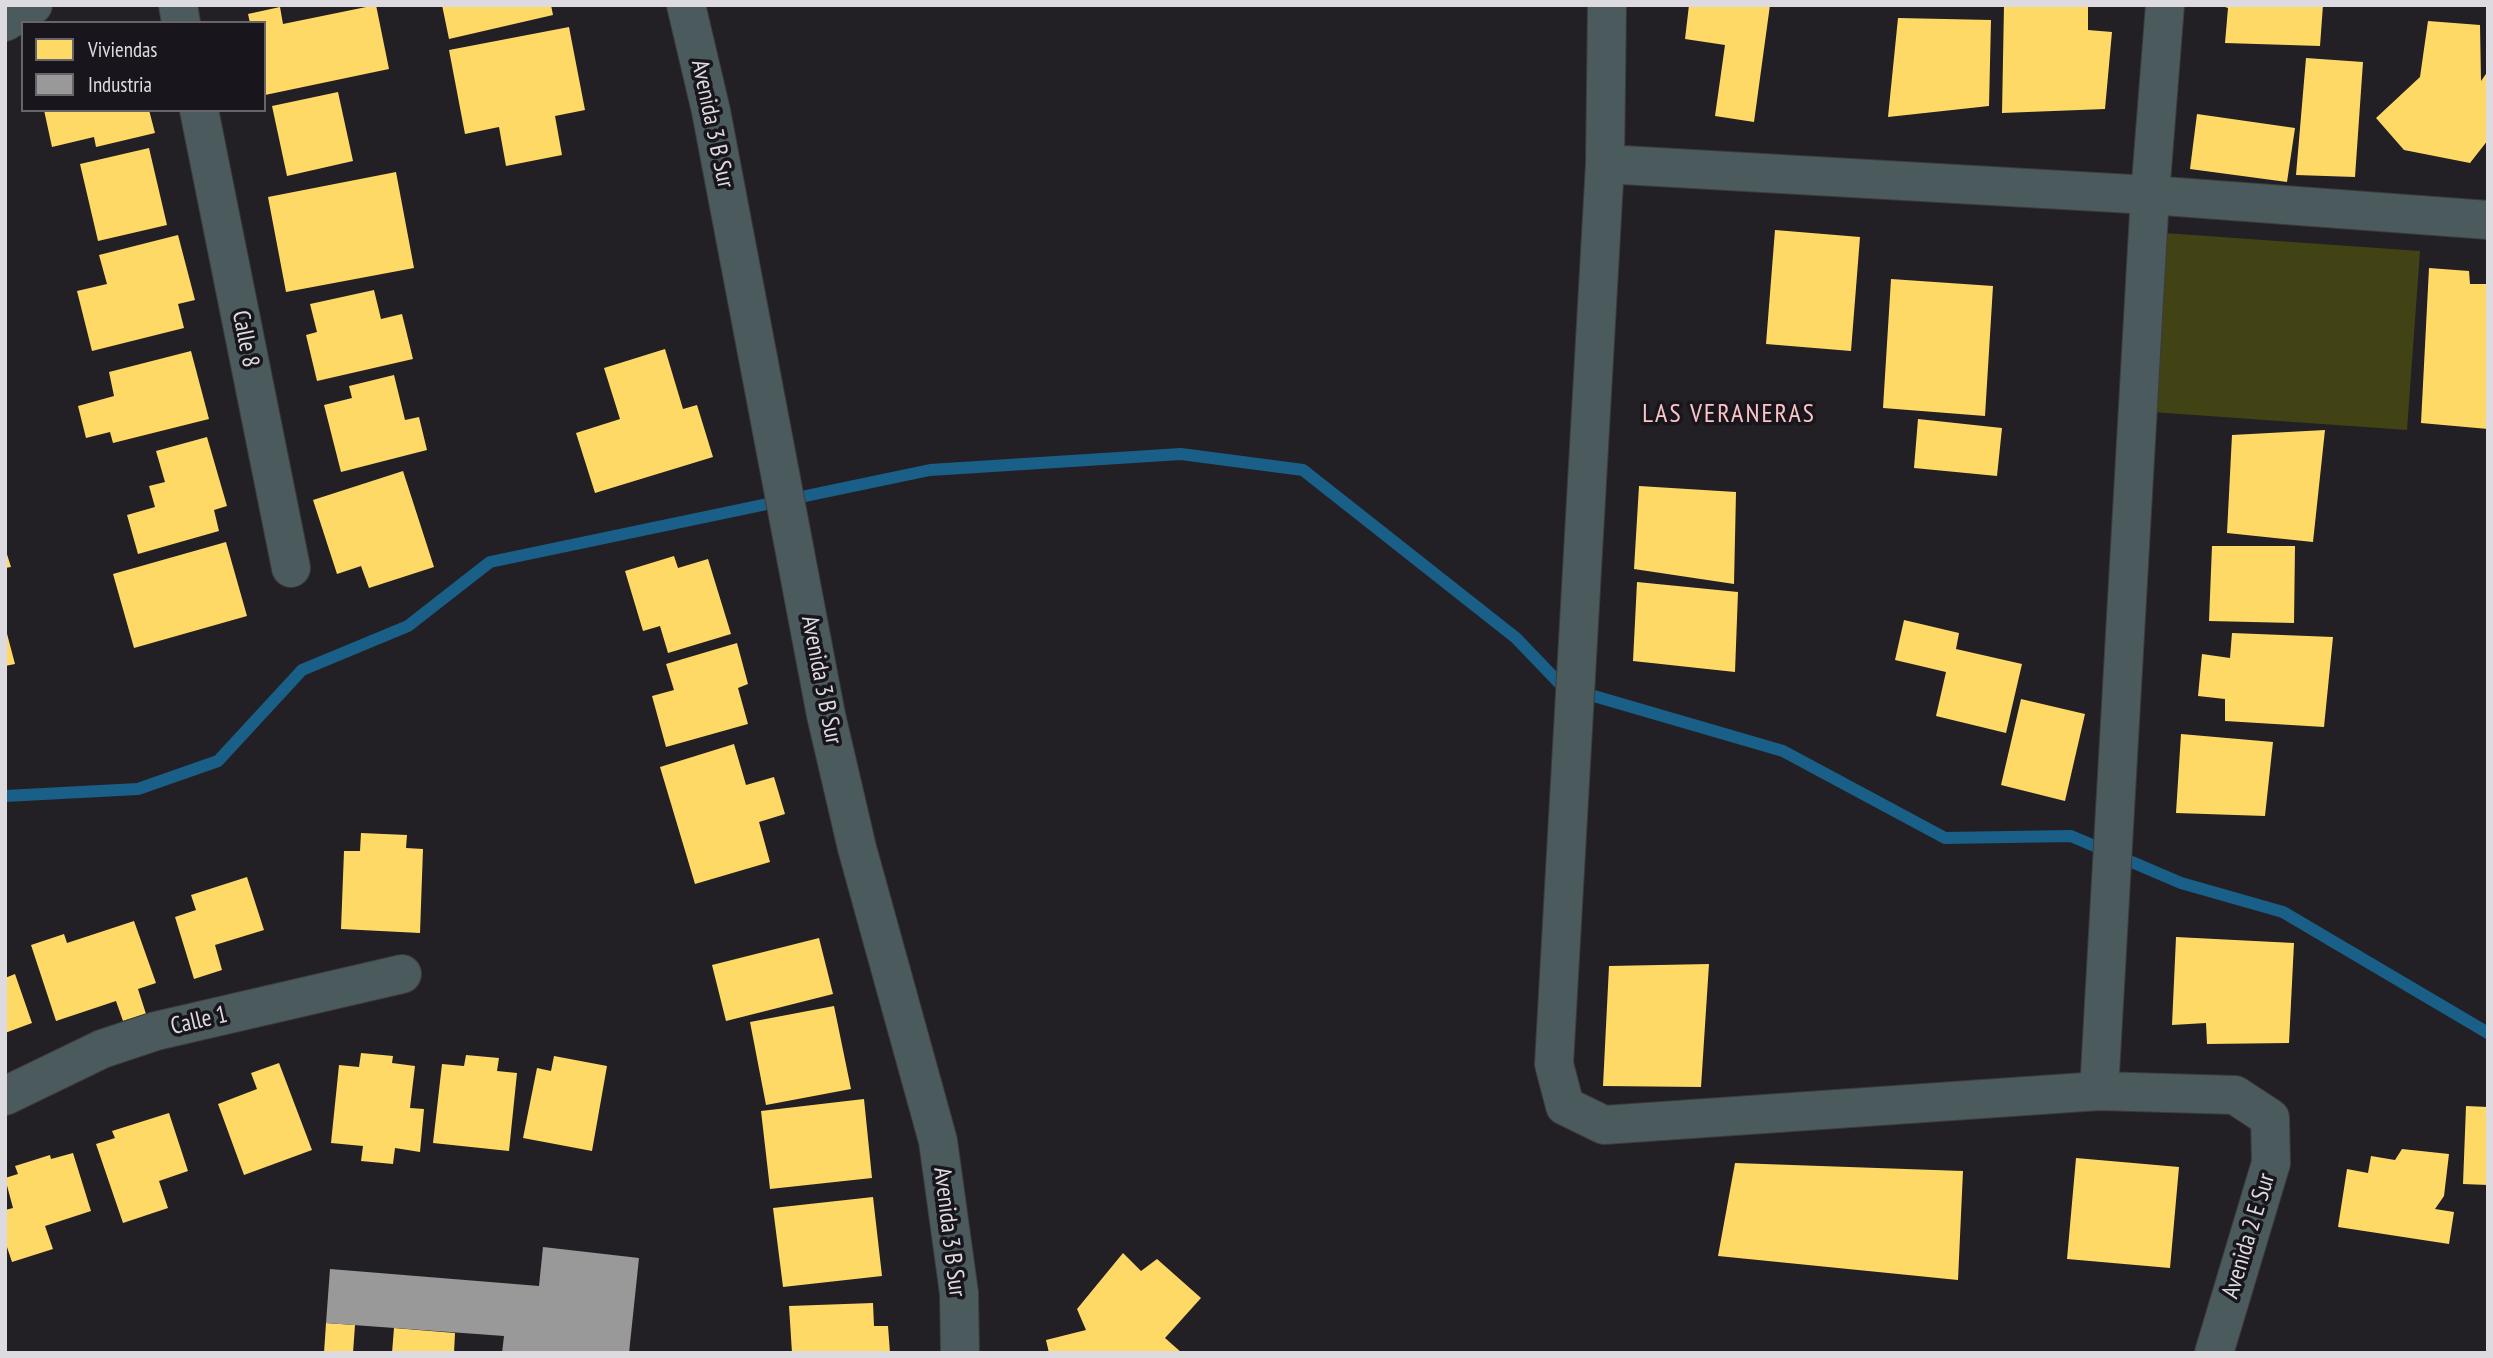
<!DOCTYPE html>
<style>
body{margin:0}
#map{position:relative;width:2493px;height:1358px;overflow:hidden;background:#222024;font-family:"PT Sans Narrow",sans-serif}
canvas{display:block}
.frame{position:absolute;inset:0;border:7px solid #dddbdf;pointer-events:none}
.legend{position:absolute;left:21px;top:21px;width:245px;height:91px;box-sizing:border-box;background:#19151c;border:2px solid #67646a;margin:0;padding:9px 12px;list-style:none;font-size:21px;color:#dddbdf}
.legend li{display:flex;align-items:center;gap:14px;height:35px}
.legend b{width:35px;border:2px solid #67646a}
</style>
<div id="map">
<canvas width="2493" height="1358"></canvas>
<div class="frame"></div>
<ul class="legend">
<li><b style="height:19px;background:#ffd966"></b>Viviendas</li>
<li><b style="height:19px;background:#999"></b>Industria</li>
</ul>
</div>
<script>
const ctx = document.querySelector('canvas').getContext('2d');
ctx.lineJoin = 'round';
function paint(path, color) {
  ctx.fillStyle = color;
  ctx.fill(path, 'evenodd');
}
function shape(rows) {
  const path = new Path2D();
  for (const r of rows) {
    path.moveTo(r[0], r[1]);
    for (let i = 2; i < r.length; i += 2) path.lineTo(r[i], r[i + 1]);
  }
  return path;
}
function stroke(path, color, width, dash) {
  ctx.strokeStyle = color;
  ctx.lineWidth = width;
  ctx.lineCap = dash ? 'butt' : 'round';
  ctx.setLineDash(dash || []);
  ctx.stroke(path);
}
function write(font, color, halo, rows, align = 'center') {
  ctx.font = font + ' "PT Sans Narrow",sans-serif';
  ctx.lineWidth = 7;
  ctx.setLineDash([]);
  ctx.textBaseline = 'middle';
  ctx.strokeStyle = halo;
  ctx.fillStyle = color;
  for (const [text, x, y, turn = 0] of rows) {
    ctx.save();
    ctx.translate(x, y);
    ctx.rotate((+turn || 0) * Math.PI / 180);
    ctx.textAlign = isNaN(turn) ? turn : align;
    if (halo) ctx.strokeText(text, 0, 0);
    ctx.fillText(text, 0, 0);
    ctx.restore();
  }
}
paint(shape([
 [2164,233,2420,251,2407,430,2152,412]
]), '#424314');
paint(shape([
 [376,5,389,69,265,95,264,23,250,23,248,14,280,7,283,24],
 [442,5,551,5,553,15,449,39],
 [1689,5,1770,5,1754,122,1715,116,1725,45,1685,39],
 [2004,5,2088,5,2088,30,2112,32,2105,109,2002,113],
 [2219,5,2323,5,2320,46,2225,43,2228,8],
 [1898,18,1991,20,1989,106,1888,117],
 [2428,21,2480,25,2481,81,2488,71,2488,140,2470,163,2404,150,2376,118,2420,77],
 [569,27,585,110,555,116,562,155,506,166,499,127,465,134,449,50],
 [2306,58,2363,62,2355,177,2296,175],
 [338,92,353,161,287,176,272,106],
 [44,110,149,110,155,133,96,147,94,137,52,147],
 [2197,114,2295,128,2287,182,2190,169],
 [149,148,167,225,98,241,80,164],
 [396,172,414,268,286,292,268,197],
 [1775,230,1860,237,1851,351,1766,344],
 [178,235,195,300,178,304,184,328,92,351,77,291,107,284,99,255],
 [2429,268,2469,271,2470,284,2488,284,2488,429,2421,423],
 [1891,279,1993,286,1985,416,1883,408],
 [374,290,381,319,402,314,413,359,317,381,306,335,317,332,310,304],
 [665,349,683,409,697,405,713,457,595,493,576,433,620,419,604,368],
 [191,351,209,419,113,443,110,432,86,438,78,406,114,396,109,372],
 [394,375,405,420,419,417,427,450,341,472,324,405,352,398,349,386],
 [1918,419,2002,428,1997,476,1914,468],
 [2325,430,2313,542,2227,533,2232,435],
 [207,437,227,506,214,510,219,531,138,554,127,515,155,507,149,486,165,482,156,451],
 [403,471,434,567,369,588,361,566,337,574,313,500],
 [1639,486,1736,492,1734,584,1634,569],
 [226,542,247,616,134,648,113,574],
 [2212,546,2295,546,2294,623,2209,621],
 [5,548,11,567,5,568],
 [674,556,678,568,708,559,731,634,668,653,660,626,643,631,625,571],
 [1637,582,1738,592,1735,672,1633,661],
 [1904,620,1959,633,1956,649,2022,664,2006,733,1936,716,1946,672,1895,660],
 [6,630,15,664,5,666,5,631],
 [2232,633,2333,637,2324,727,2225,721,2225,699,2198,696,2202,654,2230,658],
 [737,643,748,684,738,688,748,724,666,747,652,696,674,690,666,664],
 [2021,699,2085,714,2065,801,2001,785],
 [2181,734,2273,742,2265,816,2176,813],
 [734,744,746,785,774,777,785,814,759,822,770,862,695,884,660,767],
 [361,833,407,835,406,848,423,849,420,933,341,929,344,851,360,851],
 [247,877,264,930,215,945,222,970,194,979,175,917,196,910,191,895],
 [134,921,156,983,138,989,146,1014,123,1021,116,1001,56,1021,31,945,64,934,67,943],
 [2176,937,2294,943,2289,1043,2207,1044,2206,1023,2172,1025],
 [819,938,833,994,726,1021,712,965],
 [1709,964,1701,1087,1603,1086,1609,966],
 [15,974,32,1023,5,1033,5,978],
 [834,1006,851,1089,766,1105,750,1022],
 [361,1053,393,1056,392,1063,415,1066,410,1108,424,1109,420,1152,395,1148,393,1164,361,1161,363,1146,331,1143,339,1065,359,1067],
 [466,1055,499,1058,497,1071,517,1073,509,1151,433,1143,442,1064,464,1066],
 [554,1056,607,1066,592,1151,523,1138,537,1068,551,1071],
 [279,1063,312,1150,244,1175,218,1104,257,1089,251,1073],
 [864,1099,872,1178,770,1189,761,1111],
 [2466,1106,2488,1107,2488,1185,2463,1184],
 [169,1113,188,1171,159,1181,168,1208,123,1223,96,1144,115,1138,112,1131],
 [2402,1149,2449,1154,2444,1196,2435,1209,2454,1212,2449,1244,2338,1227,2347,1169,2368,1173,2371,1156,2395,1160],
 [73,1153,91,1211,45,1226,53,1249,12,1262,5,1241,5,1210,13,1208,5,1178,18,1174,15,1166,50,1155,51,1159],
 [2076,1158,2179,1167,2170,1268,2067,1259],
 [1735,1163,1963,1171,1958,1280,1718,1256],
 [873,1197,882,1276,783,1287,773,1208],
 [1123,1253,1141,1271,1157,1259,1201,1298,1165,1338,1182,1353,1049,1353,1046,1340,1086,1330,1077,1309],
 [873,1303,874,1326,888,1326,890,1353,792,1353,789,1306],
 [326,1323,355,1325,353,1353,324,1353],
 [394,1328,455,1333,454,1353,392,1353]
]), '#ffd966');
paint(shape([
 [543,1247,639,1258,629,1353,502,1353,504,1336,326,1323,330,1269,539,1286]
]), '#999');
stroke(shape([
 [5,796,138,789,218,761,302,670,408,626,490,562,930,470,1181,454,1303,470,1516,638,1563,687,1783,751,1945,838,2071,836,2181,883,2283,912,2488,1033]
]), '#195f87', 12);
const minor = shape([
 [178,5,181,23],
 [686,5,711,111,826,715,857,848,938,1141,959,1293,960,1353],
 [1607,5,1605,164,1554,1064,1565,1106,1604,1125,2099,1091,2235,1095,2270,1118,2271,1163,2214,1353],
 [5,22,33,5],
 [199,110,291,568],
 [1605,164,2150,195,2488,220],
 [2099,1091,2150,195,2165,5],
 [5,1096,102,1049,156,1031,402,974]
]);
stroke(minor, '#3c3b3d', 40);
stroke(minor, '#4b5a5c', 38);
write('24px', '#dddbdf', '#19151c', [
 ["Avenida 3 B Sur",712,124,78],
 ["Calle 8",245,339,79],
 ["Avenida 3 B Sur",821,680,79],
 ["Calle 1",199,1021,-13],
 ["Avenida 3 B Sur",949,1232,83],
 ["Avenida 2 E Sur",2249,1236,-73]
]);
ctx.letterSpacing = '2px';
write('26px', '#f9c5c5', '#19151c', [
 ["LAS VERANERAS",1729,415]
]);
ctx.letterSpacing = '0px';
</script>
